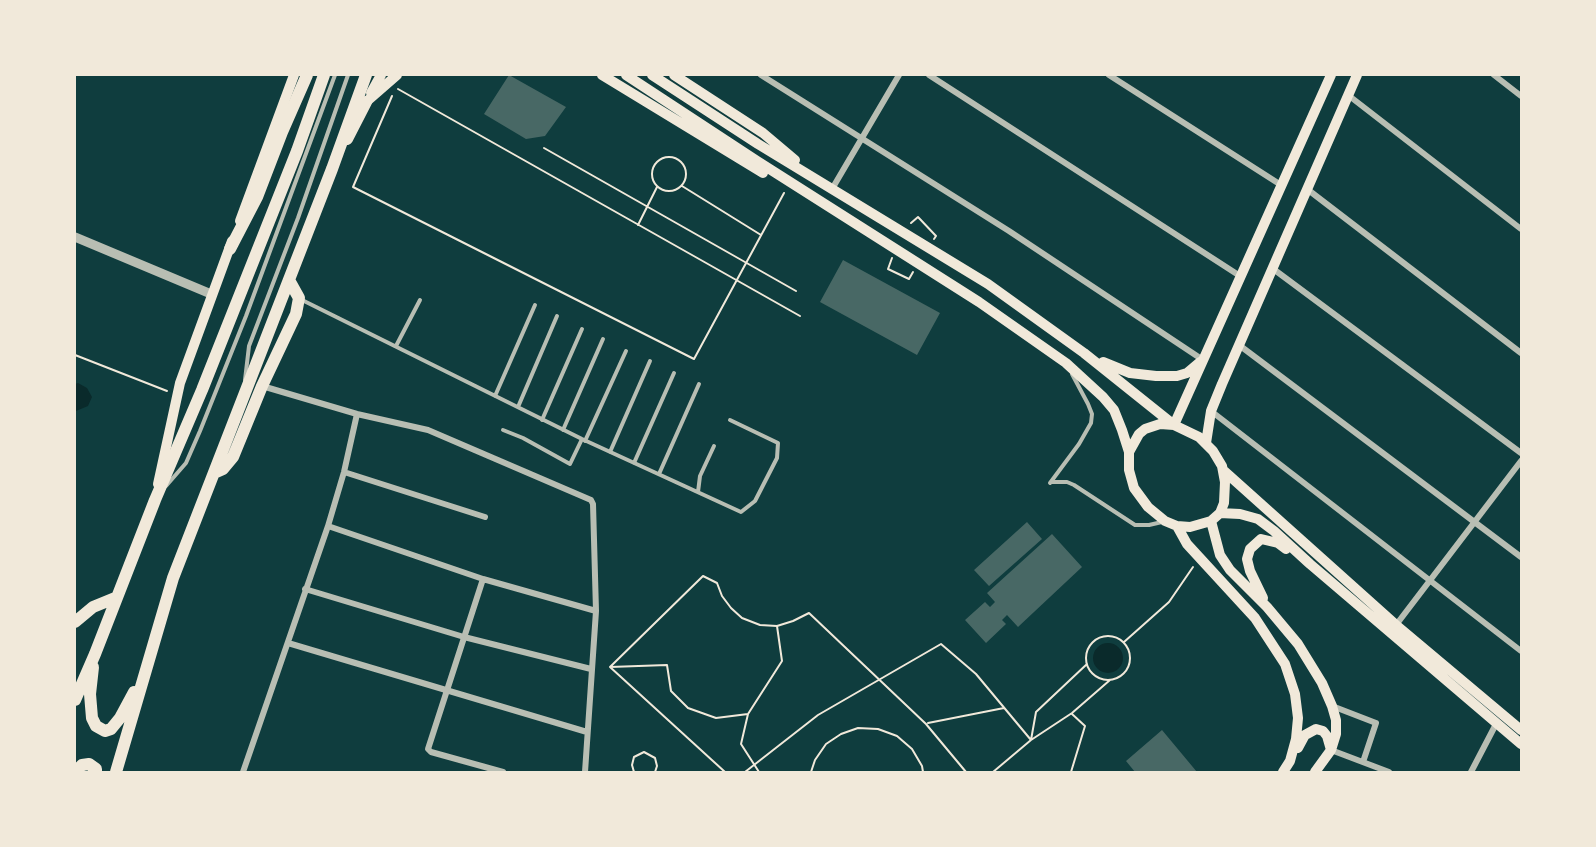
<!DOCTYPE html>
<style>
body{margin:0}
#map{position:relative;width:1596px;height:847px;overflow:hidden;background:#0f3d3e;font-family:"Golos Text",sans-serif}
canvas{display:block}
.frame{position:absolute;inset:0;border:76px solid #f1e9da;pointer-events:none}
</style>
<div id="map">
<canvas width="1596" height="847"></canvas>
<div class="frame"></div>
</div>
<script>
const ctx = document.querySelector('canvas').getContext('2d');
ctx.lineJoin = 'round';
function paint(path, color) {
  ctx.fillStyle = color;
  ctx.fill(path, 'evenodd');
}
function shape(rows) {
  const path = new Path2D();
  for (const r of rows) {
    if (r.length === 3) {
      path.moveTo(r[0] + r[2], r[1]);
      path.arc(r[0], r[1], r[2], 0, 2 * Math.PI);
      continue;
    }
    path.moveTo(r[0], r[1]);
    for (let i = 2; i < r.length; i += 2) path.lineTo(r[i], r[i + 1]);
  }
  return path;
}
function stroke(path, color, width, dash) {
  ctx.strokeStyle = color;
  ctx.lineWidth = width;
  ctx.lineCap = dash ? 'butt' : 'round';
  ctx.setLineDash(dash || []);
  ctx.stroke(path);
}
paint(shape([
 [78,383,87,388,92,397,88,406,76,411,75,384],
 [1108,658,15]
]), '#0a2a2b');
paint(shape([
 [509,75,566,107,545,136,526,139,484,114],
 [843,260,940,313,917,355,820,302],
 [1027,522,1042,539,989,586,974,570],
 [1052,534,1082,567,1018,627,1007,615,1002,620,1006,624,986,643,965,620,985,602,990,607,995,602,987,593],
 [1162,730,1197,772,1135,772,1126,761]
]), '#486865');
stroke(shape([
 [398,89,800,316],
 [392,96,353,187,694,359,784,193],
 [544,148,796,291],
 [669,174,17],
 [682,186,761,235],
 [911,223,918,217,936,236,934,239],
 [638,225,657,187],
 [892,258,888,269,909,279,913,272],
 [75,355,167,391],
 [1108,658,22],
 [1124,642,1169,602,1193,567],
 [610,667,667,665,671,691,688,708,716,718,748,714,741,744,759,772],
 [748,714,782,661,777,626],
 [928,723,1004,708],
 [1031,740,1036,712,1087,664],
 [634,772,632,765,634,757,644,752,655,758,657,766,655,772],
 [725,772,610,667,703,576,717,583,722,596,731,608,742,618,760,625,777,626,793,621,809,613,926,724,966,772],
 [745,772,818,715,941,644,976,674,1031,740],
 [811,772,815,760,826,744,841,734,858,728,878,729,897,736,912,749,922,766,923,772],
 [993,772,1031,740,1072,713,1110,680],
 [1071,772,1085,726,1072,714]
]), '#f1e9da', 2);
stroke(shape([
 [300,299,582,439,741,512,755,501,777,458,778,443,730,420],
 [396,346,420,300],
 [245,380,249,346,298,218,348,75],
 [495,396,535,305],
 [518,407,557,316],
 [542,420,582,329],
 [503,430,523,438,570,464,582,439],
 [563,430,603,339],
 [585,441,626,351],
 [610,452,650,361],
 [634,463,674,373],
 [659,474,699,384],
 [1051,482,1067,482,1074,485,1135,525,1149,525,1162,522],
 [1050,483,1079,444,1091,423,1092,414,1088,404,1072,374],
 [166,486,186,463,200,431,246,316,335,75],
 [698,492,700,476,714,446]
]), '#b8beb3', 4);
stroke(shape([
 [761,75,1009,231,1203,360],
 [929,75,1240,276],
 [1109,75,1281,185],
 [1494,75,1521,96],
 [1348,95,1521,229],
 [832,189,899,75],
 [1307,189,1521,353],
 [1272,268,1521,453],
 [1239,345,1521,557],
 [262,386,357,414,428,430,591,500,593,504,596,611,585,772],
 [1211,411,1521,651],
 [344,472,485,517],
 [328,526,483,579,596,611],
 [483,579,428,749,431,752,503,772],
 [305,589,464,637,591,669],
 [1396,625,1521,461],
 [288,643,587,732],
 [1332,706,1376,723,1363,762],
 [1331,750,1389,772],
 [243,772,328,526,344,472,357,414],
 [1471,772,1496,724]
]), '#b8beb3', 6);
stroke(shape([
 [75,237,211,294]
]), '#b8beb3', 9);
stroke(shape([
 [602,75,763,173],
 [626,75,757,161,979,302,1066,363,1103,397,1114,410,1122,430,1129,452],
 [652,75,758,144,988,284,1084,353,1174,425,1331,75],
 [674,75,763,133,795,160],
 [371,93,381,75],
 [366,102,397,75],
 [240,221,294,75],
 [1103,362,1130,373,1156,376,1177,376,1187,373,1200,362],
 [1160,424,1174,425,1199,437,1213,451,1222,466,1225,482,1224,503,1220,513,1211,521,1190,527,1177,526,1165,521,1148,507,1134,488,1129,470,1129,452,1139,434,1145,429,1160,424],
 [1206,443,1211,411,1222,384,1357,75],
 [1223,470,1396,625,1521,730],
 [158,484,180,383,232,241],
 [1220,513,1240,514,1258,519,1274,531,1310,564,1521,744],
 [1211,521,1220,555,1230,570,1267,607,1298,644,1322,683,1332,706,1336,720,1336,734,1331,750,1315,772],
 [1177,526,1187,544,1255,618,1285,664,1295,694,1298,718,1296,739,1290,761,1283,772],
 [1263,598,1250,571,1247,559,1250,549,1261,539,1278,543,1286,549],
 [1298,748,1305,735,1316,729,1323,731,1327,736,1331,750]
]), '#f1e9da', 10);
stroke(shape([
 [347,139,366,102]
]), '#f1e9da', 12);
stroke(shape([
 [230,249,257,197,282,132,307,75],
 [214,473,223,469,233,457,262,386,296,314,299,298,289,280],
 [75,622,93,607,115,598],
 [93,667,90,694,92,718,96,726,105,731,111,729,120,718,134,692],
 [75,700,95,654,155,500,202,390,297,151,324,75],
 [75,772,82,765,89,764,96,769,96,772],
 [116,772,173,578,332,169,366,75]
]), '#f1e9da', 12);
</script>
